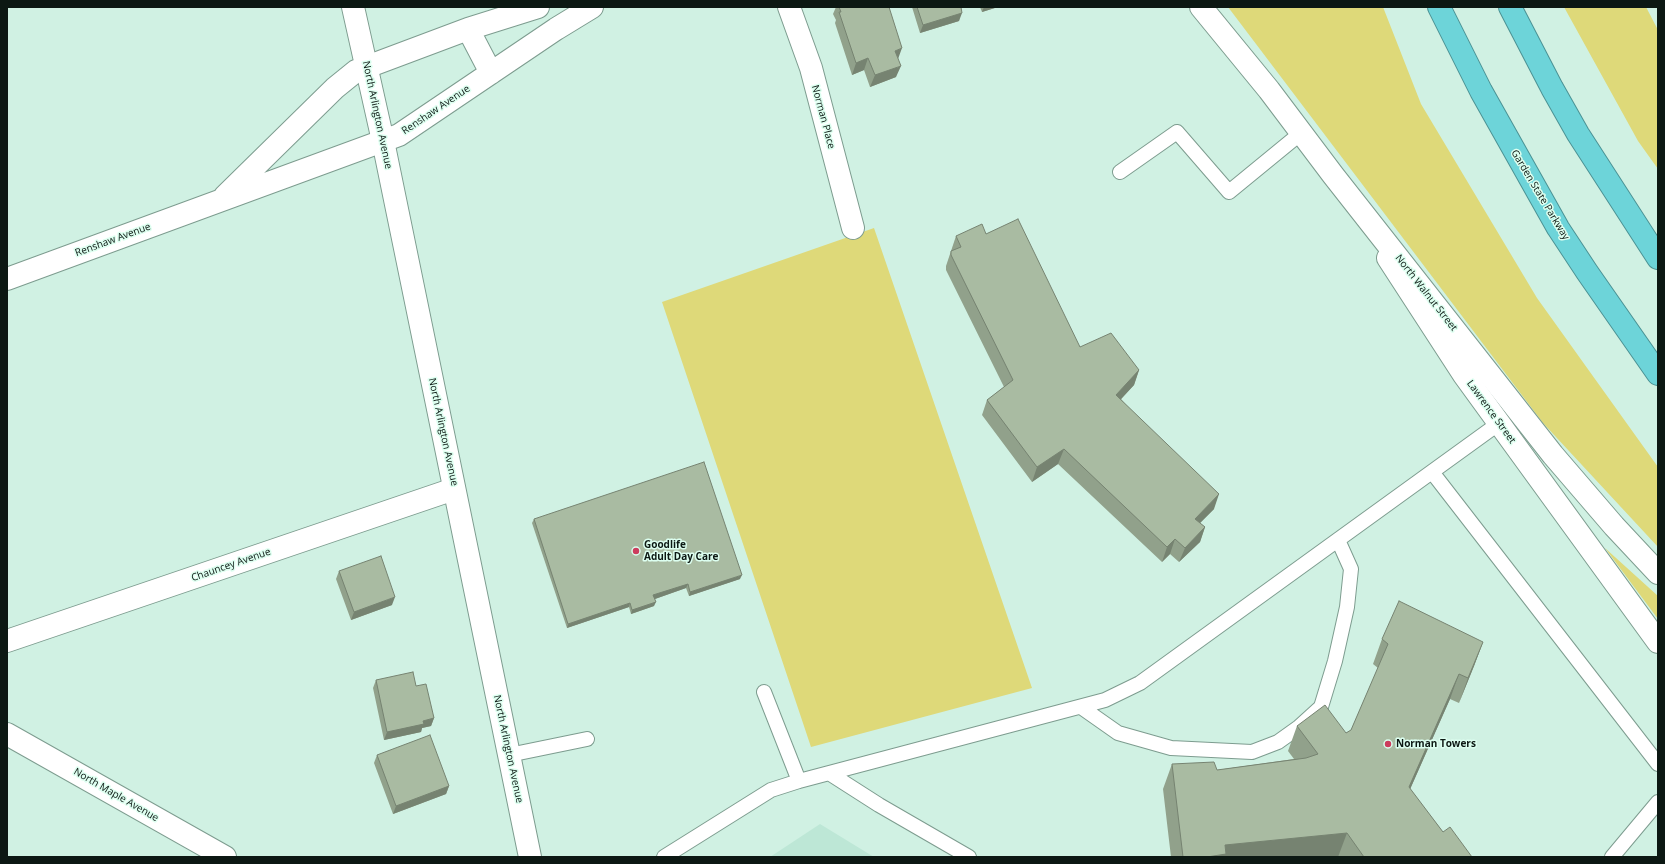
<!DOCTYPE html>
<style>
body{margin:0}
#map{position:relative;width:1665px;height:864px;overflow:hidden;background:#d0f1e3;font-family:"Open Sans",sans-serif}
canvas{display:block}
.frame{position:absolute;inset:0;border:8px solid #0c1813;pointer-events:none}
</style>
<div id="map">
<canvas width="1665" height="864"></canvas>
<div class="frame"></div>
</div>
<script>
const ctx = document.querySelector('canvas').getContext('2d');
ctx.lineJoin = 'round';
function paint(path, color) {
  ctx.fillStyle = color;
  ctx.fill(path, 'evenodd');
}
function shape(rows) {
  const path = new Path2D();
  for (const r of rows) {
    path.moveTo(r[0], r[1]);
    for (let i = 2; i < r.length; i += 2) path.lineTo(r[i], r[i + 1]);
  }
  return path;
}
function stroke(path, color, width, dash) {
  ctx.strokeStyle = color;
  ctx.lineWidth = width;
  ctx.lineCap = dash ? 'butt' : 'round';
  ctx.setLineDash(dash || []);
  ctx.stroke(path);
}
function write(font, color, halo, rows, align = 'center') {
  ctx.font = font + ' "Open Sans",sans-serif';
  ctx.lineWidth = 3;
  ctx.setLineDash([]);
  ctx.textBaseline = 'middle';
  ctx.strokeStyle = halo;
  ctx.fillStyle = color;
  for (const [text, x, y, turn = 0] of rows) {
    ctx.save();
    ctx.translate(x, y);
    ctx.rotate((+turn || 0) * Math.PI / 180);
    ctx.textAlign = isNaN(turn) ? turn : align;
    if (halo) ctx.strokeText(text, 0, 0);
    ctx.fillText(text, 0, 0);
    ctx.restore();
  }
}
paint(shape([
 [820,824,874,857,770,857]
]), '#bde7d6');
paint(shape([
 [1228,7,1383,7,1421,104,1537,298,1658,467,1658,547,1543,423],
 [1564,7,1646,7,1658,30,1658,169,1638,141],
 [874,228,1032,688,811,747,662,302],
 [1605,548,1658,596,1658,619]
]), '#ded979');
const service = shape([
 [1120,172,1177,132,1229,192,1301,133],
 [1432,472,1658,764],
 [764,692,799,781],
 [1081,707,1118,733,1171,748,1252,752,1278,742,1299,727,1321,707,1335,661,1347,607,1351,569,1338,540],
 [509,755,587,739],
 [829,773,879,805,969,857],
 [664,857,771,790,799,781,1105,700,1140,683,1498,424],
 [1612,857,1658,802]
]);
const minor = shape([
 [789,7,811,68,853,228],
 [468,29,491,73],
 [225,196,335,88,356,71,468,29,538,7],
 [1388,258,1464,375,1658,642],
 [7,279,399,135,556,29,592,7],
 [7,641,454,489],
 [7,734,225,857]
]);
const tertiary = shape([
 [353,7,383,141,530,857]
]);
const secondary = shape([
 [1201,7,1269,90,1333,175,1553,455,1614,526,1658,573]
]);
const motorway = shape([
 [1439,7,1481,91,1558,228,1587,272,1658,374],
 [1510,7,1552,88,1578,134,1658,258]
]);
stroke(service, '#7d9c8f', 16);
stroke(minor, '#7d9c8f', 24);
stroke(tertiary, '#7d9c8f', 24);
stroke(secondary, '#7d9c8f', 24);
stroke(motorway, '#4b9294', 24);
stroke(service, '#fff', 14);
stroke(minor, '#fff', 22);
stroke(tertiary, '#fff', 22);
stroke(secondary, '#fff', 22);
stroke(motorway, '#6dd4d9', 22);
paint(shape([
 [836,7,889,7,898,59,896,77,870,87,864,70,852,75,835,23,836,20,833,14],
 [912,7,961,7,959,21,920,33],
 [980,7,998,7,982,12],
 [986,234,1080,347,1139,370,1134,385,1121,399,1214,509,1200,523,1205,527,1200,542,1179,562,1170,554,1162,562,1058,464,1032,482,982,415,987,400,1004,387,946,270,946,266,956,236],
 [534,519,740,579,689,596,686,588,655,599,654,606,631,614,629,607,567,628,532,523],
 [339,571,392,605,351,620,336,579],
 [1382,639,1483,642,1474,666,1459,703,1450,699,1410,789,1443,832,1472,857,1171,857,1163,789,1172,764,1217,770,1294,759,1288,751,1297,726,1346,733,1351,730,1378,668,1373,664],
 [376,680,416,686,434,718,431,726,422,728,421,732,384,740,373,688],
 [377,755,449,786,446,794,393,814,374,763]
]), '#91a18b');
paint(shape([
 [984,7,998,7,982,12],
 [962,13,959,21,920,33,923,25],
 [902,48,898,59,895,51],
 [868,58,864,70,852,75,856,63],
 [901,66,896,77,870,87,875,75],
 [1139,370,1134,385,1111,410,1116,395],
 [1064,449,1058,464,1032,482,1037,467],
 [1219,494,1214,509,1189,534,1195,519],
 [1205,527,1200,542,1179,562,1185,548],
 [1175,539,1170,554,1162,562,1167,547],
 [742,575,740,579,689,596,690,592],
 [688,584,686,588,652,600,653,595],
 [395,597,392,605,351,620,354,612],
 [656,602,654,606,631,614,632,610],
 [630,603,629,607,567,628,568,624],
 [1483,642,1474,666,1459,703,1468,678],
 [1459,674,1450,699,1400,812,1409,787],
 [434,718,431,726,422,728,421,732,384,740,387,732,423,721],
 [449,786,446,794,393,814,396,806],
 [1347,833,1338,857,1207,857,1225,845]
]), '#768371');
const building = shape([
 [839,7,889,7,902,48,895,51,901,66,875,75,868,58,856,63,839,12,841,12,839,7],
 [917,7,961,7,962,13,923,25,917,7],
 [1018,219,1080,347,1111,333,1139,370,1116,395,1219,494,1195,519,1205,527,1185,548,1175,539,1167,547,1064,449,1037,467,987,400,1013,380,951,255,951,251,961,247,956,236,982,224,986,234,1018,219],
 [704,462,742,575,690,592,688,584,653,595,656,602,632,610,630,603,568,624,534,519,704,462],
 [381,556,395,597,354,612,339,571,381,556],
 [1399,601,1483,642,1468,678,1459,674,1409,787,1443,832,1450,827,1472,857,1364,857,1347,833,1225,845,1226,854,1207,857,1183,857,1172,764,1214,762,1217,770,1306,758,1318,754,1297,726,1325,705,1346,733,1351,730,1388,644,1382,639,1399,601],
 [413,672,416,686,426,684,434,718,423,721,424,724,387,732,376,680,413,672],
 [430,735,449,786,396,806,377,755,430,735]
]);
paint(building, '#a9bba2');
stroke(building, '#768371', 1);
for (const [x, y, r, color] of [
 [636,551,4,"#cc3c5d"],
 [1388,744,4,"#cc3c5d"]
]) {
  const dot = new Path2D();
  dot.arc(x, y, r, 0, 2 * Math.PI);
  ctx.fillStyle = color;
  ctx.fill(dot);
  stroke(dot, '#ddfff0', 1.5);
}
write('10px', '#0c1813', '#ddfff0', [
 ["Renshaw Avenue",436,110,-34],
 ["North Arlington Avenue",377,115,78],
 ["Norman Place",823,117,75],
 ["Garden State Parkway",1540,195,59],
 ["Renshaw Avenue",113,240,-20],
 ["North Walnut Street",1426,293,52],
 ["Lawrence Street",1491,412,54],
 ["North Arlington Avenue",443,432,78],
 ["Chauncey Avenue",231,565,-19],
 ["North Arlington Avenue",508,749,78],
 ["North Maple Avenue",116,795,30]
]);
write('bold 10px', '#0c1813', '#ddfff0', [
 ["Goodlife",644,545],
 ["Adult Day Care",644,557],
 ["Norman Towers",1396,744]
], 'left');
</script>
